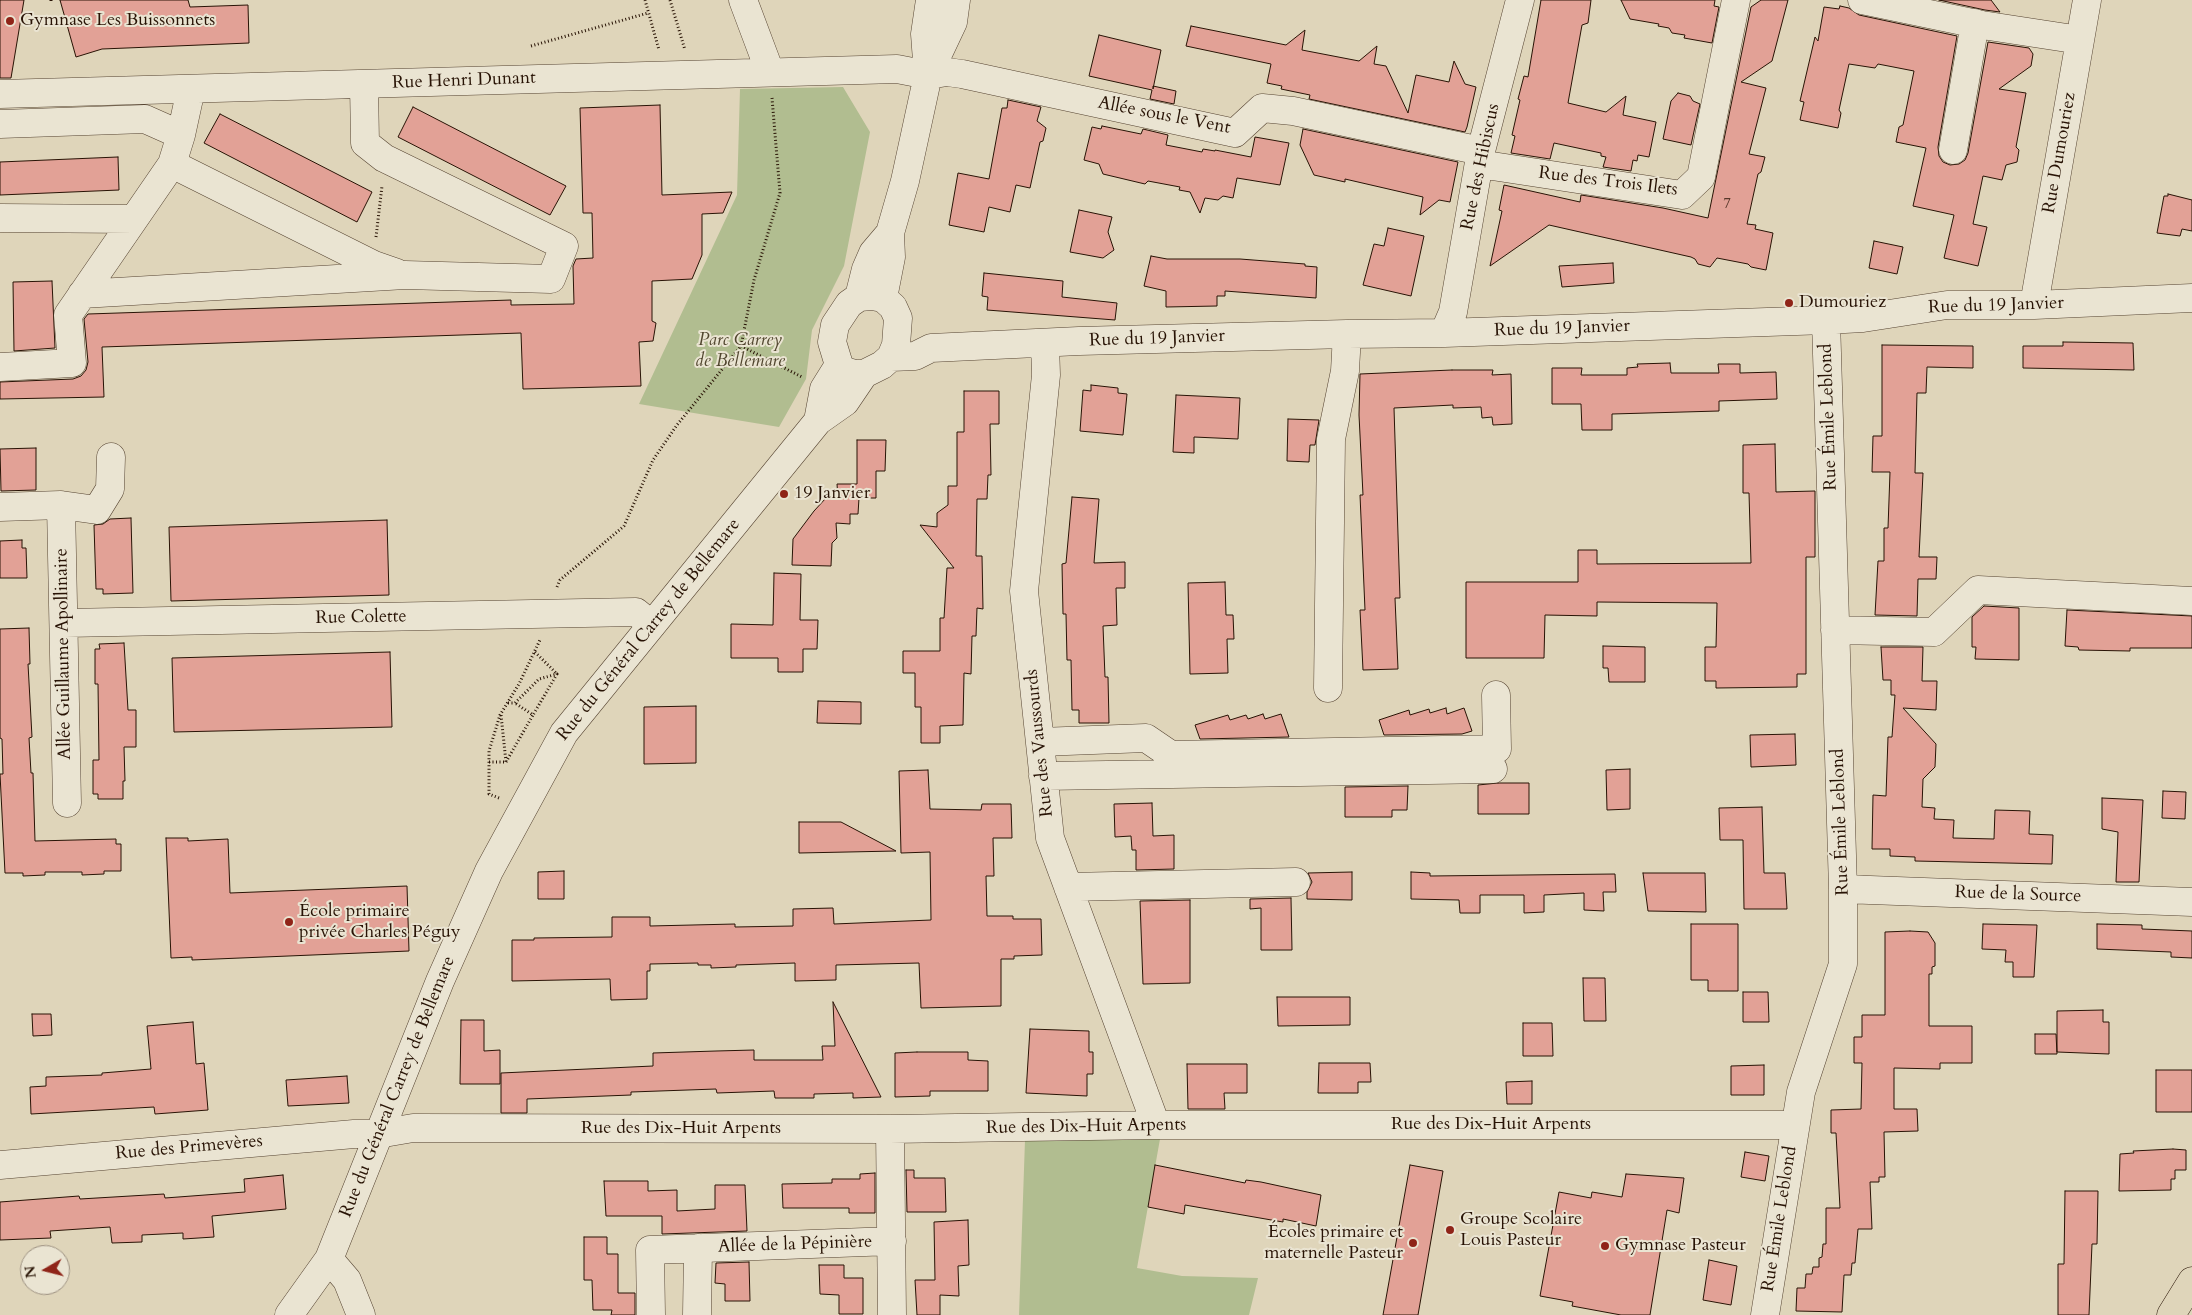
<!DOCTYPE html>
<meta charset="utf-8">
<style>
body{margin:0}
#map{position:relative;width:2192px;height:1315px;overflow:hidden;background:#dfd5ba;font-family:Cardo,serif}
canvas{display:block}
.north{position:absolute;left:20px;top:1245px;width:50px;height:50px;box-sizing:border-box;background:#eae4d2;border:1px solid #9c9080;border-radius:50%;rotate:262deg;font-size:14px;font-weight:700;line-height:20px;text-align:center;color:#281305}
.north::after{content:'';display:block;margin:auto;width:18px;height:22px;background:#8f2418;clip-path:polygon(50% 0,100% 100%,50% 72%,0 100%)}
</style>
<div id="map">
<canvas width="2192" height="1315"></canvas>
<div class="north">N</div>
</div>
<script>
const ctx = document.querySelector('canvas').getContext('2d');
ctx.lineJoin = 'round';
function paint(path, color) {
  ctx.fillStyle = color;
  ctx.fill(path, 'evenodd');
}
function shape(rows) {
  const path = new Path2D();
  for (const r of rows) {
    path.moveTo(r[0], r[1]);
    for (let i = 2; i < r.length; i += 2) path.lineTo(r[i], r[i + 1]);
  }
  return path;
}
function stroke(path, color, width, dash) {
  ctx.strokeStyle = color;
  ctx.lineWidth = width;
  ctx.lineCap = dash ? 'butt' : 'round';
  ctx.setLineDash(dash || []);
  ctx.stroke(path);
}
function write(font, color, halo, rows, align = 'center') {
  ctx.font = font + ' Cardo,serif';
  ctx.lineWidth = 4;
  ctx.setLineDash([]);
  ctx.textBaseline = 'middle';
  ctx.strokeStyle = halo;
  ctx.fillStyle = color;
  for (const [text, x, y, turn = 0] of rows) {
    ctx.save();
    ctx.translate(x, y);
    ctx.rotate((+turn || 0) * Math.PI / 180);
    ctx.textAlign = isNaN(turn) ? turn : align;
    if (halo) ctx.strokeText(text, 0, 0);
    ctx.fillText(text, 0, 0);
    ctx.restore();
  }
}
paint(shape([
 [843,87,870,132,844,266,812,330,806,379,779,427,639,404,737,195,740,89],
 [1160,1139,1137,1268,1182,1276,1258,1278,1249,1315,1019,1315,1025,1140]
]), '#b1bd90');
const building = shape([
 [0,0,24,0,11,78,0,78,0,0],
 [60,0,188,0,190,7,248,5,249,43,102,49,76,57,60,0],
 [1541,0,1591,0,1588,23,1582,25,1568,103,1606,112,1626,96,1623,115,1656,122,1649,157,1638,155,1637,161,1633,160,1631,171,1603,167,1606,157,1601,156,1601,153,1554,143,1550,159,1511,153,1515,136,1512,135,1520,100,1518,99,1524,76,1528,77,1541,0],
 [1621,0,1715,0,1714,6,1719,7,1712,43,1684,38,1685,35,1672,33,1669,28,1658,26,1659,24,1630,19,1621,0],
 [1761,0,1788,0,1772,61,1741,82,1766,88,1749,154,1765,157,1761,172,1758,174,1747,224,1756,225,1755,229,1773,233,1766,270,1751,267,1748,264,1717,258,1710,267,1698,264,1695,259,1691,257,1549,225,1490,266,1502,211,1499,210,1504,185,1580,202,1581,195,1663,208,1708,218,1751,7,1761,0],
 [1939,0,1991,0,2000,12,1985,10,1939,0],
 [1840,6,1849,8,1859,15,1957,36,1938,147,1939,156,1943,162,1950,165,1959,164,1965,160,1968,153,1988,42,2029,48,2033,54,2031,66,1999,89,2026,93,2016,147,2019,150,2017,162,2006,165,2002,180,1983,176,1973,224,1987,227,1978,266,1944,258,1954,215,1913,206,1926,148,1896,142,1899,127,1903,125,1914,71,1878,64,1875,68,1849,64,1839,110,1841,113,1838,128,1800,120,1804,102,1800,101,1815,37,1818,41,1824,7,1839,9,1840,6],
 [1191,26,1286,45,1305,30,1302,50,1359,61,1377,46,1374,64,1386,66,1408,113,1416,75,1449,82,1454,61,1465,84,1476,87,1467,127,1465,132,1309,99,1310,95,1281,89,1282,86,1267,83,1271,64,1186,46,1191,26],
 [1099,35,1161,50,1153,89,1153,86,1176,91,1174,104,1150,99,1152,90,1089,76,1099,35],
 [1678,93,1690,96,1693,101,1700,104,1691,145,1663,139,1671,101,1678,93],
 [1008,100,1041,107,1037,121,1046,128,1043,141,1040,142,1030,188,1016,185,1010,212,989,207,984,232,949,225,958,173,989,179,1002,108,1007,108,1008,100],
 [660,105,662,195,732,192,723,213,702,214,702,255,692,279,652,281,652,321,656,323,653,341,639,342,641,386,523,389,521,333,102,347,104,397,0,399,0,382,73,379,81,376,86,370,88,362,84,319,88,314,511,300,511,305,574,304,573,266,576,259,593,258,592,213,583,213,580,108,660,105],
 [413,107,566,186,550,215,398,137,413,107],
 [220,114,372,192,357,222,204,143,220,114],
 [1102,126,1141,134,1143,129,1168,135,1166,145,1202,152,1203,149,1215,151,1215,150,1251,157,1255,137,1289,143,1280,185,1237,178,1233,198,1223,196,1218,200,1205,198,1200,213,1190,192,1179,190,1180,187,1148,181,1145,184,1103,174,1099,164,1084,160,1092,127,1101,129,1102,126],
 [1303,129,1458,162,1450,202,1439,200,1420,215,1423,197,1345,179,1345,182,1314,175,1300,145,1303,129],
 [118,157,119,190,0,195,0,162,118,157],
 [2168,194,2192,200,2192,231,2182,229,2180,236,2157,233,2164,196,2168,196,2168,194],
 [1079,210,1112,217,1108,232,1114,250,1103,258,1070,252,1079,210],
 [1388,228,1424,236,1411,296,1363,285,1374,244,1384,246,1388,228],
 [1874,241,1903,247,1897,274,1869,268,1874,241],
 [1151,256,1167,259,1240,259,1305,264,1305,266,1317,267,1316,298,1225,291,1225,296,1217,296,1217,306,1166,307,1166,291,1144,286,1151,256],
 [1613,263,1614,283,1562,287,1559,266,1613,263],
 [984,273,1063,281,1062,297,1117,303,1115,320,987,310,988,297,982,296,984,273],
 [52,281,55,348,14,351,13,282,52,281],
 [2063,342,2133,343,2134,370,2023,368,2023,346,2063,346,2063,342],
 [1882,345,1973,346,1973,368,1927,367,1926,393,1917,393,1915,473,1923,473,1919,557,1937,557,1936,579,1918,579,1917,616,1875,615,1878,561,1884,561,1884,528,1888,528,1890,472,1872,472,1873,436,1882,436,1882,345],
 [1670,363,1671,373,1719,373,1718,364,1740,364,1740,373,1776,372,1777,399,1719,401,1719,411,1612,414,1612,430,1582,430,1581,404,1552,404,1552,368,1582,368,1581,375,1627,375,1627,368,1638,367,1637,364,1670,363],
 [1452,370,1493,370,1492,375,1511,374,1512,424,1493,425,1492,417,1482,418,1481,407,1453,408,1453,405,1394,408,1400,598,1395,598,1398,669,1363,670,1360,610,1365,610,1360,495,1363,495,1359,415,1360,374,1452,370],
 [1091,385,1118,388,1118,393,1127,394,1123,435,1080,431,1083,390,1091,391,1091,385],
 [964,391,999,391,999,424,990,424,991,475,988,475,987,499,977,499,976,556,982,556,983,609,977,608,976,636,972,636,971,674,964,673,963,725,940,726,940,743,921,743,921,707,915,707,915,673,903,673,903,651,940,651,940,618,944,618,947,568,954,568,920,525,937,527,937,513,948,505,948,486,957,486,957,432,964,432,964,391],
 [1176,395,1240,398,1238,439,1194,437,1194,453,1173,452,1176,395],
 [1288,419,1319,420,1315,445,1310,445,1309,462,1287,461,1288,419],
 [857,440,886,440,885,471,876,471,876,498,859,498,858,514,850,514,850,524,836,523,837,538,832,543,831,566,792,565,793,539,814,511,826,498,838,498,837,484,857,484,857,440],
 [1775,444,1776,492,1815,491,1815,557,1806,557,1806,674,1797,674,1797,687,1716,688,1716,681,1705,681,1705,647,1716,647,1717,603,1597,602,1597,616,1545,615,1544,658,1466,658,1466,582,1578,582,1578,550,1597,550,1597,564,1751,563,1749,493,1743,493,1743,445,1775,444],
 [36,448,36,490,1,491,0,449,36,448],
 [1072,497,1099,499,1094,563,1125,562,1125,588,1116,588,1117,625,1103,626,1105,677,1108,677,1109,723,1079,723,1079,710,1072,710,1071,660,1067,660,1066,614,1063,614,1062,564,1066,563,1072,497],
 [131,518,133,593,103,594,103,589,96,589,94,525,103,524,110,519,131,518],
 [387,520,389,595,171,601,169,527,387,520],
 [22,540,22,548,26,548,27,578,0,578,0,541,22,540],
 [774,573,801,574,800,620,818,620,817,649,803,649,803,672,778,672,778,658,731,658,731,624,773,625,774,573],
 [1225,582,1226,615,1233,615,1234,639,1227,639,1228,673,1190,674,1188,583,1225,582],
 [1984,606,2019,608,2019,660,1975,659,1976,647,1972,647,1972,617,1984,606],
 [2067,610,2192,616,2192,648,2130,648,2130,651,2079,650,2078,647,2065,646,2067,610],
 [29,628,30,664,28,664,32,737,29,738,31,773,33,773,35,841,116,839,116,844,121,844,121,871,104,871,104,874,82,875,82,872,45,872,45,875,23,876,23,873,5,873,0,774,3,774,2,739,0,738,0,629,29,628],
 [124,643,128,710,136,710,136,747,124,747,125,781,123,781,123,799,98,799,98,794,93,794,93,760,99,760,98,684,95,684,95,649,100,649,99,644,124,643],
 [1603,646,1645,647,1645,682,1609,682,1608,668,1603,668,1603,646],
 [1881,647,1923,647,1922,681,1937,681,1936,710,1903,708,1936,744,1935,767,1923,779,1922,807,1935,808,1934,819,1954,820,1953,838,1994,839,1995,810,2030,811,2029,834,2053,835,2052,864,1915,861,1915,857,1890,856,1890,849,1872,849,1873,795,1886,796,1888,737,1892,737,1895,695,1891,695,1891,680,1883,680,1881,647],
 [390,652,392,727,174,732,172,658,390,652],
 [818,701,861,702,861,724,817,723,818,701],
 [696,706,696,763,644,764,644,707,696,706],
 [1446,708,1447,714,1464,708,1472,731,1462,734,1384,735,1379,720,1409,710,1410,715,1429,709,1430,713,1446,708],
 [1263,714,1265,719,1281,714,1289,737,1200,739,1195,725,1228,715,1230,720,1246,715,1248,719,1263,714],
 [1795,734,1796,765,1751,767,1750,735,1795,734],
 [1630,769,1630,809,1607,810,1606,770,1630,769],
 [928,770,930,809,981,810,982,804,1011,804,1012,838,993,838,994,876,986,876,987,916,1013,916,1013,919,1041,919,1042,955,1014,956,1014,959,1001,959,1001,1006,921,1008,919,963,836,965,836,980,795,981,795,963,736,965,736,967,711,968,711,965,698,965,698,963,650,964,650,971,647,971,647,999,611,1000,610,979,512,981,512,940,534,940,534,938,612,937,612,917,650,917,650,926,735,924,735,927,793,926,793,909,833,908,834,924,931,920,930,852,901,853,899,771,928,770],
 [1498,783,1529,783,1529,814,1478,814,1478,785,1498,783],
 [1408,786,1407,810,1392,810,1392,817,1345,817,1345,787,1408,786],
 [2163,791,2186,792,2185,819,2162,818,2163,791],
 [2102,798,2143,800,2139,882,2116,882,2118,832,2102,829,2102,798],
 [1152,803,1153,836,1174,835,1174,869,1136,870,1136,850,1132,850,1131,836,1115,837,1114,804,1152,803],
 [1762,807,1764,873,1785,873,1787,909,1744,909,1743,840,1720,840,1719,808,1762,807],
 [799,822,841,822,896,851,799,853,799,822],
 [166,838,188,838,188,841,228,839,230,893,407,886,409,951,192,960,192,957,171,958,166,838],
 [564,871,564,899,538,899,538,872,564,871],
 [1352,872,1352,900,1307,899,1307,892,1312,882,1308,873,1352,872],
 [1411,872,1430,873,1430,876,1615,874,1616,892,1603,892,1604,911,1584,910,1584,893,1544,895,1544,912,1524,913,1524,895,1480,895,1480,913,1460,913,1459,900,1411,899,1411,872],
 [1643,873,1705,873,1706,912,1648,911,1643,873],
 [1291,898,1292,950,1261,950,1261,908,1250,909,1250,899,1291,898],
 [1190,900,1190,983,1143,984,1140,901,1190,900],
 [1691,924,1738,924,1738,991,1708,991,1708,980,1691,980,1691,924],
 [1983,924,2037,925,2034,977,2013,977,2013,962,2005,962,2006,950,1982,949,1983,924],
 [2097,924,2142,925,2142,929,2192,931,2192,958,2171,957,2171,952,2097,949,2097,924],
 [1910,931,1928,932,1935,943,1935,966,1932,967,1932,974,1929,974,1929,1026,1972,1026,1972,1063,1940,1063,1940,1069,1894,1068,1894,1109,1917,1109,1918,1131,1884,1132,1885,1177,1879,1177,1879,1182,1870,1182,1872,1229,1858,1229,1855,1263,1852,1263,1851,1275,1844,1275,1842,1312,1796,1311,1797,1288,1805,1288,1806,1274,1812,1274,1813,1267,1819,1267,1819,1258,1822,1257,1823,1244,1826,1244,1826,1208,1840,1208,1836,1133,1831,1133,1831,1110,1861,1109,1862,1063,1854,1063,1854,1037,1862,1037,1862,1015,1885,1015,1885,932,1910,931],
 [1583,978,1605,978,1606,1021,1584,1021,1583,978],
 [1743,992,1768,992,1769,1022,1743,1022,1743,992],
 [1277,997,1350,997,1350,1025,1278,1026,1277,997],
 [833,1002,881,1097,853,1098,853,1093,814,1094,814,1098,775,1098,774,1091,717,1093,716,1089,631,1092,631,1095,527,1099,527,1113,501,1113,501,1073,653,1066,653,1053,716,1051,754,1050,754,1060,823,1060,822,1046,835,1046,833,1002],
 [2103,1010,2103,1022,2109,1022,2109,1054,2057,1052,2057,1011,2103,1010],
 [32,1014,51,1014,52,1035,33,1036,32,1014],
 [461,1020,484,1020,484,1051,500,1050,500,1084,460,1084,461,1020],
 [193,1022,196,1064,204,1063,208,1110,155,1114,154,1107,31,1114,30,1087,46,1086,46,1077,102,1075,102,1073,151,1069,147,1026,193,1022],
 [1523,1023,1552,1023,1553,1056,1523,1056,1523,1023],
 [1030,1029,1089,1031,1089,1052,1093,1052,1093,1074,1087,1074,1087,1096,1026,1093,1030,1029],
 [2035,1034,2056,1034,2057,1054,2035,1054,2035,1034],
 [917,1052,968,1052,968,1060,988,1061,988,1091,930,1091,930,1096,895,1097,895,1053,917,1052],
 [1319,1063,1370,1063,1371,1082,1358,1082,1358,1093,1318,1093,1319,1063],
 [1187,1064,1247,1064,1247,1093,1224,1093,1225,1109,1188,1109,1187,1064],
 [1764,1065,1764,1095,1731,1095,1731,1066,1764,1065],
 [2156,1070,2192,1070,2192,1112,2156,1112,2156,1070],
 [347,1076,349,1103,288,1106,286,1080,347,1076],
 [1532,1081,1532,1104,1507,1104,1506,1082,1532,1081],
 [2173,1149,2186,1150,2186,1170,2175,1170,2175,1179,2171,1179,2171,1190,2119,1191,2120,1154,2134,1153,2133,1151,2173,1149],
 [1745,1152,1769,1156,1765,1181,1741,1177,1745,1152],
 [1155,1165,1245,1183,1246,1180,1261,1182,1321,1195,1316,1226,1283,1219,1283,1222,1185,1205,1184,1214,1148,1207,1155,1165],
 [1410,1165,1443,1171,1418,1315,1383,1315,1410,1165],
 [906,1170,914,1170,914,1178,945,1178,946,1212,907,1212,906,1170],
 [875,1173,875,1213,849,1213,849,1208,783,1208,782,1184,832,1183,832,1179,860,1179,860,1174,875,1173],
 [1626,1174,1684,1178,1679,1213,1667,1210,1650,1315,1621,1315,1572,1306,1573,1302,1540,1296,1559,1192,1591,1198,1592,1192,1622,1197,1626,1174],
 [283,1175,286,1209,212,1216,214,1237,183,1239,183,1233,142,1235,142,1242,112,1243,110,1227,50,1231,51,1238,0,1240,0,1202,79,1196,80,1199,164,1194,165,1198,245,1192,244,1179,283,1175],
 [604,1181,648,1181,648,1191,677,1190,677,1211,715,1209,715,1185,745,1185,747,1231,662,1234,662,1216,606,1216,604,1181],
 [2065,1191,2098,1191,2097,1244,2092,1244,2089,1315,2058,1315,2058,1264,2064,1264,2065,1191],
 [968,1220,969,1265,958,1266,959,1296,940,1295,940,1315,917,1315,915,1280,935,1280,934,1222,968,1220],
 [584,1237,607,1237,607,1254,618,1254,618,1293,635,1293,635,1315,611,1315,612,1310,593,1310,592,1280,584,1280,584,1237],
 [1709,1260,1737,1266,1731,1305,1703,1300,1709,1260],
 [749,1262,750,1301,725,1301,725,1284,715,1283,716,1263,749,1262],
 [819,1265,844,1265,844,1278,863,1278,863,1314,839,1314,839,1295,820,1294,819,1265]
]);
paint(building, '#e2a196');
stroke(building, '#281305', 1);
const minor = shape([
 [743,0,770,72],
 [1862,0,1982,25,2080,40],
 [928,74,925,34,930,0],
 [0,94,897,69,928,75,947,72,962,74,1235,133,1262,108,1293,111,1481,151],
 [0,124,145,119,181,135],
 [1953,150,1975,23],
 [172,164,374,265,397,273],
 [1479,164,1682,195,1701,177,1736,0],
 [0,218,134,219],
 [82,294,405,275,551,279,564,246,384,158,365,143,364,84],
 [872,296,883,298,893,307,898,318,896,345,891,357,882,365,864,374,855,374,844,371,839,365,832,342,835,325,849,304,859,297,872,296],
 [859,297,866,269,873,253,890,233],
 [883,298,891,257,890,233,905,181,928,75,953,22,956,0],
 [2034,305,2087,0],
 [1444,333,1453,312,1481,151,1520,0],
 [1045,343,1046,375,1024,591,1050,838,1156,1125],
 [891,357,915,356,931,348,1079,341,1347,334,1444,333,1826,320,1863,318,1947,305,2034,305,2192,298],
 [0,367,72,363,68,315,172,164,181,135,191,89],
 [818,421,824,389,839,365],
 [61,505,97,510,110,489,111,457],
 [0,507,61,505,67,803],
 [65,623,636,612,652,625],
 [1835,630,1934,632,1978,590,2192,601],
 [1328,688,1331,439,1345,371,1347,334],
 [1040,742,1146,738,1171,755,1497,749,1496,695],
 [1043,776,1493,769],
 [1068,887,1296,882],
 [1843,889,2192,902],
 [890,1129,892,1315],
 [0,1165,354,1134,378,1134,413,1128,890,1129,1156,1125,1795,1125],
 [329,1259,347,1280,361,1315],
 [289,1315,329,1259,440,981,489,871,564,733,818,421,845,402,864,374],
 [651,1315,650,1250,892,1241],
 [697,1315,698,1248],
 [1765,1315,1801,1092,1843,964,1843,889,1826,320]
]);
const major = shape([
 [2171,1315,2192,1281]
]);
stroke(minor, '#564432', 29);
stroke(major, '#281305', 29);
stroke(shape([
 [51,0,51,1],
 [645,0,659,50],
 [670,0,685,50],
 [531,46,648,13],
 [376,237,382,186],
 [741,346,802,377],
 [557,587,560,580,624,526,653,460,677,425,741,346,754,280,780,193,772,98],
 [535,652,557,674],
 [508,703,515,703,539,679,557,674,533,715],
 [489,762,506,762,501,715],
 [506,762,533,715,515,703],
 [499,798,489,794,489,751,500,715,519,684,540,640]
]), '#281305', 3, [1, 2.5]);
stroke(minor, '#eae4d2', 28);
stroke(major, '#dfd5ba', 28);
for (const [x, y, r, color] of [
 [10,21,5,"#8f2418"],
 [1789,303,5,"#8f2418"],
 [784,494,5,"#8f2418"],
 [289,922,5,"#8f2418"],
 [1450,1230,5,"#8f2418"],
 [1413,1243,5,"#8f2418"],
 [1605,1246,5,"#8f2418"]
]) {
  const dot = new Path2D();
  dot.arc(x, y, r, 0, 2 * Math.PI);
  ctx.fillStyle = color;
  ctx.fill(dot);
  stroke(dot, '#eae4d2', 2);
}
write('15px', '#563629', null, [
 ["7",1727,205]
]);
write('18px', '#281305', '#eae4d2', [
 ["Gymnase Les Buissonnets",20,21],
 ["Dumouriez",1799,303],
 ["19 Janvier",794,494],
 ["École primaire",299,912],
 ["privée Charles Péguy",299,933],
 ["Groupe Scolaire",1460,1220],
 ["Louis Pasteur",1460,1241],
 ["Écoles primaire et",1403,1233,"right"],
 ["maternelle Pasteur",1403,1254,"right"],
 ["Gymnase Pasteur",1615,1246]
], 'left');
write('18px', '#281305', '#eae4d2', [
 ["Rue Henri Dunant",464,81,-2],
 ["Allée sous le Vent",1164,116,11],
 ["Rue Dumouriez",2060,153,-80],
 ["Rue des Hibiscus",1481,167,-78],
 ["Rue des Trois Ilets",1608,182,7],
 ["Rue du 19 Janvier",1996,306,-2],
 ["Rue du 19 Janvier",1562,329,-2],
 ["Rue du 19 Janvier",1157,339,-2],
 ["Rue Émile Leblond",1829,417,-92],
 ["Rue Colette",361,618,-1],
 ["Rue du Général Carrey de Bellemare",649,630,-51],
 ["Allée Guillaume Apollinaire",64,654,-91],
 ["Rue des Vaussourds",1040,743,-96],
 ["Rue Émile Leblond",1841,822,-92],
 ["Rue de la Source",2018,895,2],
 ["Rue du Général Carrey de Bellemare",398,1087,-68],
 ["Rue des Dix-Huit Arpents",1491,1125],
 ["Rue des Dix-Huit Arpents",1086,1127,-1],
 ["Rue des Dix-Huit Arpents",681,1129],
 ["Rue des Primevères",189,1148,-5],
 ["Rue Émile Leblond",1780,1219,-81],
 ["Allée de la Pépinière",795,1245,-2]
]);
write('italic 18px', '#51462f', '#eae4d2', [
 ["Parc Carrey",740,341],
 ["de Bellemare",740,362]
]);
</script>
